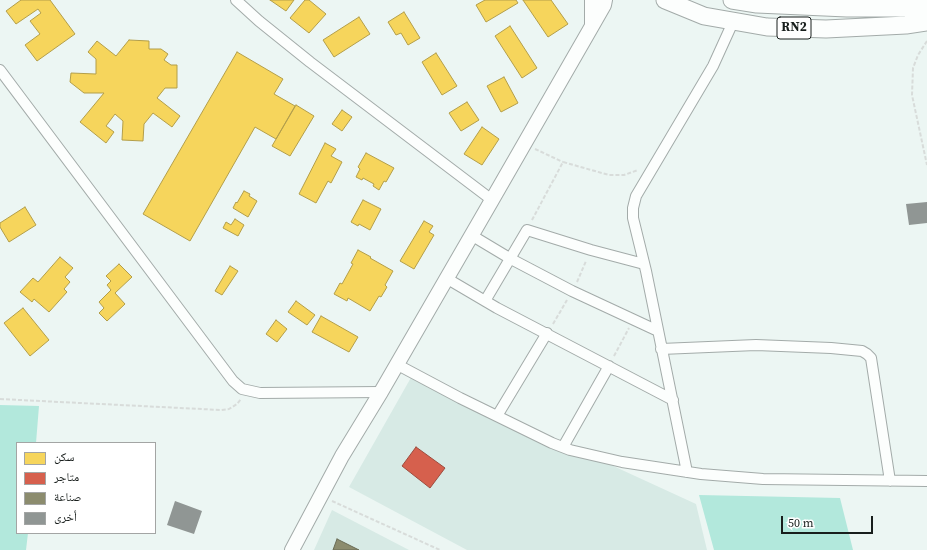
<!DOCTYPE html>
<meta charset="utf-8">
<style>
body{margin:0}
#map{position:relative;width:927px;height:550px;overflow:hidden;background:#ecf6f3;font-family:"Source Serif 4","Noto Naskh Arabic",serif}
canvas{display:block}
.legend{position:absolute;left:16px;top:442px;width:140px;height:92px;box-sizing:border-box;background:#fff;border:1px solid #a3a5a4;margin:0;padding:5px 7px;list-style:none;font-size:12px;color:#181e1c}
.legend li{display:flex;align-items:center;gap:8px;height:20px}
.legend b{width:20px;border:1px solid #a3a5a4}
.scale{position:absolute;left:781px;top:516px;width:92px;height:18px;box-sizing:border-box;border:2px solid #181e1c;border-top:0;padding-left:5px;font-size:12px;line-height:14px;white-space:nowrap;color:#181e1c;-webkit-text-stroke:3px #fff;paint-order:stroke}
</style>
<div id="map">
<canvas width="927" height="550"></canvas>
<ul class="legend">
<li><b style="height:11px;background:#f6d55c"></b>سكن</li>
<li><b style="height:11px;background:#d6604d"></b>متاجر</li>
<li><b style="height:11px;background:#8c8c6e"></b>صناعة</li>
<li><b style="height:11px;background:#909694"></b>أخرى</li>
</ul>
<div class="scale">50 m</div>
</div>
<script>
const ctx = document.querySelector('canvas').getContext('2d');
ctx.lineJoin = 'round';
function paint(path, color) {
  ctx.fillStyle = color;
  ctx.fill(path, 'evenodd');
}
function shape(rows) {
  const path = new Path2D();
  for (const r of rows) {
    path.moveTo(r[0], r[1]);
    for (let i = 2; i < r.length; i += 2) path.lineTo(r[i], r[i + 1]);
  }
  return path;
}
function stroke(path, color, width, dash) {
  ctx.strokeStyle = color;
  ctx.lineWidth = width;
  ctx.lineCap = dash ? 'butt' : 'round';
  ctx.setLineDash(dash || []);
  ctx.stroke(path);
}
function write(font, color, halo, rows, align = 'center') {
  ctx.font = font + ' "Source Serif 4",serif';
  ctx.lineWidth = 4;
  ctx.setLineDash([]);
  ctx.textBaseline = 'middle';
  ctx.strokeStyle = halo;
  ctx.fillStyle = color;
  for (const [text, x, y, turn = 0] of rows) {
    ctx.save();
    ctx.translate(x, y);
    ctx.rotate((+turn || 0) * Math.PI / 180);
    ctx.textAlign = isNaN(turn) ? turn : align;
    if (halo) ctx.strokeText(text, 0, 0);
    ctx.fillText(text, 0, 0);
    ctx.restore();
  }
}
paint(shape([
 [413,374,696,504,707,550,467,550,349,487],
 [332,510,409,550,314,550]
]), '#d7eae5');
paint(shape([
 [0,405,39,406,36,443,17,443,17,533,28,533,26,550,0,550],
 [699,495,840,498,853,550,714,550]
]), '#b2e8dc');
const homes = shape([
 [21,0,50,0,75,34,37,61,25,45,40,34,30,21,41,13,38,9,16,24,6,11,21,0],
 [270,0,294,0,286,11,270,0],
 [305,0,309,0,326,14,309,33,290,18,305,0],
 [485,0,516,0,518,3,486,22,476,5,485,0],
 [523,0,551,0,568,24,548,37,523,0],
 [404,12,420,38,408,45,401,33,396,35,388,22,404,12],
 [359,17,370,34,334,57,323,40,359,17],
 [510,26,537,68,522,78,495,36,510,26],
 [129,40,149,41,149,49,161,49,168,54,164,60,171,65,177,65,177,88,165,88,157,98,180,116,172,127,153,113,144,124,143,141,122,140,123,121,115,114,106,126,114,132,106,143,80,122,104,93,84,93,70,82,71,73,96,74,96,59,88,52,97,41,116,56,129,40],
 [237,52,283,79,274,94,295,106,276,139,255,127,190,241,143,214,237,52],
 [436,53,457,86,442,95,422,62,436,53],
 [504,77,518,103,501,112,487,86,504,77],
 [467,102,479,120,461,131,449,113,467,102],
 [296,105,314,116,290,156,272,146,296,105],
 [342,110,352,117,342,131,332,124,342,110],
 [482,127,499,139,482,165,464,154,482,127],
 [325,143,336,149,331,156,342,162,331,183,328,181,316,203,299,194,325,143],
 [366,153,394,168,386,182,384,181,379,190,373,186,374,184,363,178,362,180,356,177,360,169,358,167,366,153],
 [244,191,250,194,249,196,257,201,248,217,233,208,236,202,237,203,244,191],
 [363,200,381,209,370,230,359,224,358,226,351,222,363,200],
 [25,207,36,225,9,242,0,227,0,223,25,207],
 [235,219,244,225,238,236,223,228,226,222,231,225,235,219],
 [424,221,433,226,429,232,434,235,414,269,400,261,424,221],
 [358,250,371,257,370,258,393,271,385,285,387,287,381,297,379,296,370,311,348,298,347,301,334,294,340,283,342,284,353,264,351,263,358,250],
 [60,257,73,268,65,277,70,282,64,289,67,292,49,312,34,299,32,302,20,292,33,278,38,282,60,257],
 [119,264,132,277,115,293,125,304,107,321,99,313,104,308,99,302,111,290,107,285,111,281,106,276,119,264],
 [230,266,238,271,222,295,215,291,230,266],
 [296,301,315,315,307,325,288,312,296,301],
 [23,308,49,340,30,356,4,323,23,308],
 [321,316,358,337,349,352,312,332,321,316],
 [276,320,287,329,277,342,266,334,276,320]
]);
paint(homes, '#f6d55c');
stroke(homes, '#b39e49', 1);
const shops = shape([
 [416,447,445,468,430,488,402,466,416,447]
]);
paint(shops, '#d6604d');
stroke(shops, '#9d4c3e', 1);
const industry = shape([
 [337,539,359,550,333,550,337,539]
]);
paint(industry, '#8c8c6e');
stroke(industry, '#696b55', 1);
paint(shape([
 [927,202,927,223,909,225,906,204],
 [175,501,202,511,194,534,167,525]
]), '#909694');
const minor = shape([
 [236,0,259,21,310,62,492,200],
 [0,70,233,381,242,389,260,393,381,392],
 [471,235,511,259,572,291,658,331],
 [446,278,497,308,673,400],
 [485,301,527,230,591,250,644,264],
 [661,349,756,345,831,348,862,351,867,354,871,358,890,481],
 [396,364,460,398,552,443,570,450,622,462,701,474,763,479,927,481],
 [497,416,547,333],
 [563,447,609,366],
 [687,472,646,271,633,218,633,208,636,196,713,66,733,22]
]);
const secondary = shape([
 [592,0,592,25],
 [292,550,342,456,381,392,492,200,592,26,604,5,605,0]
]);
const trunk = shape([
 [665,0,704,16,767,27,826,29,906,25,927,22],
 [732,0,757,4,847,8,907,8,927,5]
]);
stroke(minor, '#a3aba9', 12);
stroke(secondary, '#a3aba9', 16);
stroke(trunk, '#a3aba9', 19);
stroke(shape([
 [927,41,918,55,913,68,912,95,927,165],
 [535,149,563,162],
 [532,220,563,162,609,175,624,175,638,170],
 [577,282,586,261],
 [553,324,567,300],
 [614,356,629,328],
 [0,399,221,410,229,409,237,404,241,399],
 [332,501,440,550]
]), '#d8dcda', 2, [4, 2]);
stroke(minor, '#fcfefd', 10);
stroke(secondary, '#fcfefd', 14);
stroke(trunk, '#fcfefd', 17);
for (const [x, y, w] of [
 [794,28,34]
]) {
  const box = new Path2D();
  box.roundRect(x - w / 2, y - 11, w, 22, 3);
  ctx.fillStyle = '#fff';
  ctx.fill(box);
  stroke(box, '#181e1c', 1);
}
write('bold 13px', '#181e1c', null, [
 ["RN2",794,28]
]);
</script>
